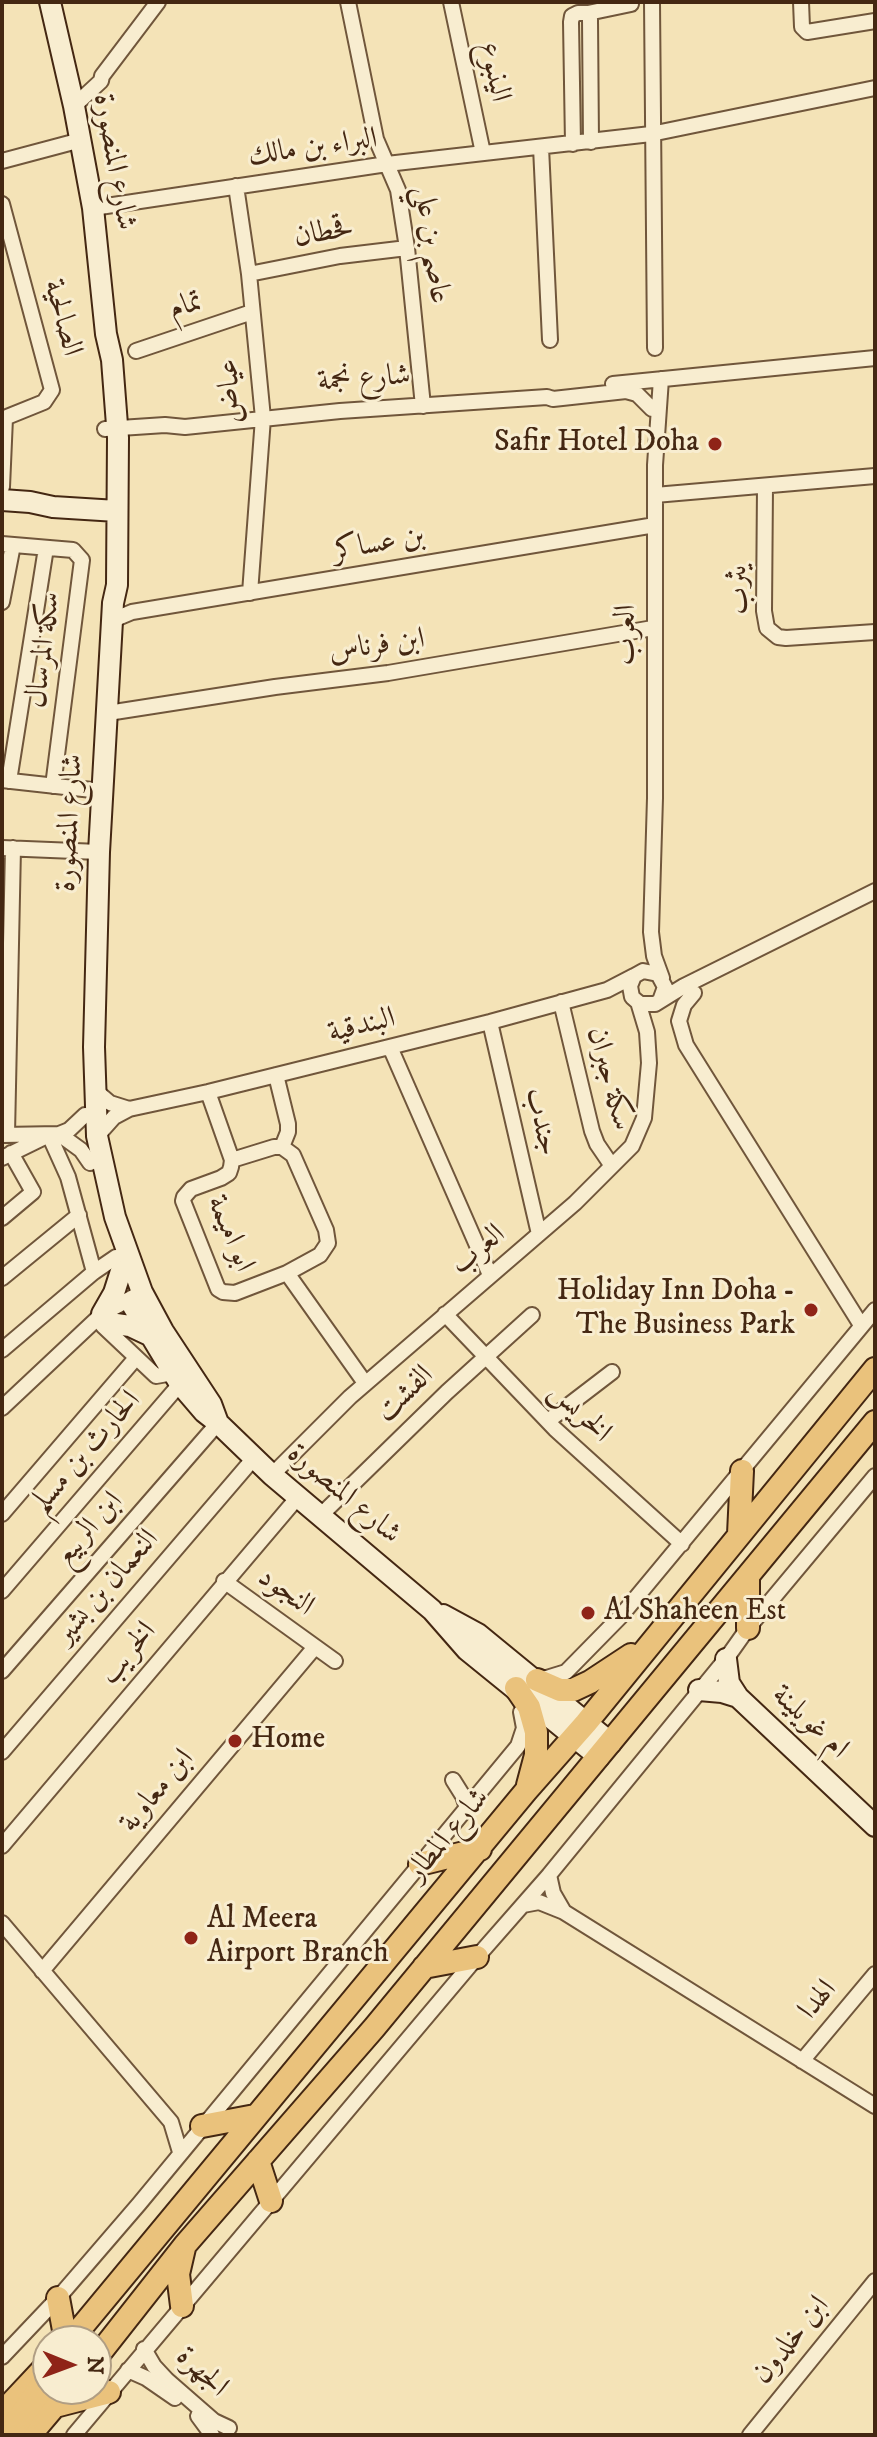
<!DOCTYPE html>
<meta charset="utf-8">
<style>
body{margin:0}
#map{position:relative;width:877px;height:2437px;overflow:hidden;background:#f4e3b7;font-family:"IM FELL DW Pica",serif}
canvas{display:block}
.frame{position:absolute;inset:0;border:4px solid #442712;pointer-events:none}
.north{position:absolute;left:32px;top:2325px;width:80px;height:80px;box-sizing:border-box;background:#f8edd0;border:2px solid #b09e84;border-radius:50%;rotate:91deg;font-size:22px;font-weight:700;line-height:32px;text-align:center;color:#442712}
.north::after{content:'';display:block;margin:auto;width:28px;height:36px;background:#8f2418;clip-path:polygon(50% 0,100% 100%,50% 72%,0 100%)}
</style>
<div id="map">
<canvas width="877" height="2437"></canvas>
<div class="frame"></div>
<div class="north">N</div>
</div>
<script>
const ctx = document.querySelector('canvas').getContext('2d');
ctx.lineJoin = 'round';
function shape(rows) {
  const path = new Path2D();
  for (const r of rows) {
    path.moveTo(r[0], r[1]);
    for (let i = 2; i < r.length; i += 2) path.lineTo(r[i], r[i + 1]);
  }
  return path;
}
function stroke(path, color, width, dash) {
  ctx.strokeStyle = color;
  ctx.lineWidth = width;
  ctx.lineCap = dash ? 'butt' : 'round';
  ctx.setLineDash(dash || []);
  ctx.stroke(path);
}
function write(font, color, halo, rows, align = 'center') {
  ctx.font = font + ' "IM FELL DW Pica",Amiri,serif';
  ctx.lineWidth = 6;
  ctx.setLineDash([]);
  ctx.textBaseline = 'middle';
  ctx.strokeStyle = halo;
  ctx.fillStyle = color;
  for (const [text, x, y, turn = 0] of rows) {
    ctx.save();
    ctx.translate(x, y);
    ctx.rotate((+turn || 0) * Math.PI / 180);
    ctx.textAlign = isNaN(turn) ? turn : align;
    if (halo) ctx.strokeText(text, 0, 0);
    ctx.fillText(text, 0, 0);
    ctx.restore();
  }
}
const street = shape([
 [348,2,376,139,398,190,407,248,423,406],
 [451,2,483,153],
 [652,2,655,348],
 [801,2,802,27,807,32,875,21],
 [588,13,631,4],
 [74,106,101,81,102,76,158,2],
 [573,144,571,22,572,16,578,13,588,13,590,19,591,142],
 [541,147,550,340],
 [2,161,81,140],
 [236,186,249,274,263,418,250,593],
 [2,204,52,390,44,402,2,419],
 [93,208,387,164,651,134,875,88],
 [249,274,340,256,407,248],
 [136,351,252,312],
 [661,379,655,465,655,798,651,932,654,956,662,978],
 [613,384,875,358],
 [105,429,165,425,185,427,340,411,547,397,553,399,626,391,637,394,652,409],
 [2,487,5,418],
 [765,487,764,611,767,628,778,637,786,638,875,632],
 [655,495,875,476],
 [2,544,73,550,82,560,53,786],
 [2,602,13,545],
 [113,620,132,612,655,525],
 [108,713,275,687,388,673,653,628],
 [2,780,101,791],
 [9,781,46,548],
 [2,848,99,852],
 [694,993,684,1005,679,1021,686,1045,861,1325],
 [661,998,665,987,658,974,643,971,634,976,630,986,632,997,640,1004,655,1004,684,986,875,891],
 [561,1002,592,1131,597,1144,612,1166],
 [490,1022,539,1234],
 [390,1047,490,1275],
 [276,1075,288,1124,288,1132,282,1147],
 [96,1091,110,1103,129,1109],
 [208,1092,232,1160,231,1167,229,1173,221,1178,191,1189,184,1197,183,1201,218,1289,223,1292,235,1293,287,1273,365,1383],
 [7,1134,13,848],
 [59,1134,81,1150,90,1163],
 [2,1135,59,1134,69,1130,85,1115],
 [97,1136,114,1117,129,1109,208,1092,490,1022,607,990,634,976],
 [2,1158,49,1135,68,1177,94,1272],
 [232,1160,274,1147,282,1147,293,1155,326,1230,328,1243,320,1255,287,1273],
 [2,1218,33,1192,11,1153],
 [2,1278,79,1215],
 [445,1314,555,1429,682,1544],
 [103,1326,156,1376,173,1373],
 [2,1350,94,1272,116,1257],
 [2,1408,102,1314,139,1294],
 [548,1421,612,1372],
 [272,1475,350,1397,575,1203,632,1146,644,1118,649,1063,647,1032,638,1002],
 [2,1514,135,1359],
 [320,1516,447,1392,532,1315],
 [224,1581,335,1661],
 [2,1591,180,1384],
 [2,1671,218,1423],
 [540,1680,566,1672,620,1617,875,1310],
 [2,1752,254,1458],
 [453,1780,463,1796,467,1808],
 [2,1846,298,1497],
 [549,1875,553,1893,564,1912],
 [523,1905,539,1902,564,1912,875,2106],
 [2,1923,171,2122,180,2152],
 [42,1971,315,1647],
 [802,2061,875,1974],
 [144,2349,154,2366,167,2380,214,2421,229,2428],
 [2,2357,58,2298,139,2204,518,1746,524,1728,521,1712],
 [128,2370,146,2378,175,2398],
 [198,2416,212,2435],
 [74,2435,477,1957,549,1875,726,1659,748,1628,875,1476],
 [750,2435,875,2281]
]);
const secondary = shape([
 [50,2,74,106,93,208,106,334,112,360,118,438,117,585,113,603,99,852,94,1047,97,1136,115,1217,142,1292,163,1331,211,1404,218,1423],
 [2,500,30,502,53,507,117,511],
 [133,1306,180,1384,204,1412,218,1423,272,1475,432,1610,467,1650,599,1757],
 [102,1314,114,1293,121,1271],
 [109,1323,130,1326,149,1335],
 [443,1615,478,1634,611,1743],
 [726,1659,729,1683,738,1697,875,1826],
 [699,1690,722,1692,738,1697]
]);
const primary = shape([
 [739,1534,742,1471],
 [748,1628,748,1578],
 [537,1680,560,1690,573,1690,590,1682,631,1655],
 [516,1688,529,1707,536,1732,536,1755,528,1785],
 [420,1864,480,1849],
 [424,1967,477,1957],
 [202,2126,255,2116],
 [258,2161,271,2201],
 [58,2298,66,2341],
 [182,2306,178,2274,184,2248],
 [70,2341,526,1791,586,1723,875,1369],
 [96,2358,185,2245,374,2028,875,1422],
 [55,2406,109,2392],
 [2,2413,48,2364],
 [30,2435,69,2389]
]);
const highway = shape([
 [8,2435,48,2378]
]);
stroke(street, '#70563b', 18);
stroke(secondary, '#442712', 24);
stroke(primary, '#442712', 26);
stroke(highway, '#442712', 28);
stroke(street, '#f8edd0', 14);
stroke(secondary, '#f8edd0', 20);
stroke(primary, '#eac27c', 22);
stroke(highway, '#eac27c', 24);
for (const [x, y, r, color] of [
 [715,444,8,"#8f2418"],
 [811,1310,8,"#8f2418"],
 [588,1613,8,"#8f2418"],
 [235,1741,8,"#8f2418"],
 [191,1938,8,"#8f2418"]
]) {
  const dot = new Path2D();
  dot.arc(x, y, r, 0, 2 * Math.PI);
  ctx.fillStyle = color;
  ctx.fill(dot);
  stroke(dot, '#f8edd0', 3);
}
write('30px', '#442712', '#f8edd0', [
 ["الينبوع",493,72,78],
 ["البراء بن مالك",313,149,-8],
 ["شارع المنصورة",113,162,80],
 ["قحطان",324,234,-10],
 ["عاصم بن علي",430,245,82],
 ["تمام",186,307,-18],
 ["الصالحية",61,318,75],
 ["شارع نجمة",364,380,-4],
 ["عياض",232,391,-94],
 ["بن عساكر",379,545,-10],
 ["يثرب",740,590,-93],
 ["العرب",628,635,-90],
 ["ابن فرناس",377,647,-8],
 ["سكة المرسال",45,650,-83],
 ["شارع المنصورة",71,823,-87],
 ["البندقية",362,1027,-14],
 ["سكة جبران",608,1079,75],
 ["جندب",540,1122,77],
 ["ابو اميمة",229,1234,67],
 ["العرب",479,1251,-40],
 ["الفشت",406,1395,-44],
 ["الخريس",579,1413,44],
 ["الحارث بن مسلم",87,1453,-49],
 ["شارع المنصورة",343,1495,40],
 ["ابن الربيع",90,1530,-49],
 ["النعمان بن بشير",108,1588,-49],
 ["النجود",285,1593,36],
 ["الخريب",129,1654,-50],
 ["ام غويلينة",809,1723,43],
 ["ابن معاوية",158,1792,-50],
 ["شارع المطار",449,1836,-50],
 ["الهدا",819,2001,-50],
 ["ابن خلدون",792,2341,-51],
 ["الجهرة",201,2373,43]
]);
write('30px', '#442712', '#f8edd0', [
 ["Safir Hotel Doha",699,444,"right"],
 ["Holiday Inn Doha -",795,1293,"right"],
 ["The Business Park",795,1327,"right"],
 ["Al Shaheen Est",604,1613],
 ["Home",251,1741],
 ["Al Meera",207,1921],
 ["Airport Branch",207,1955]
], 'left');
</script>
